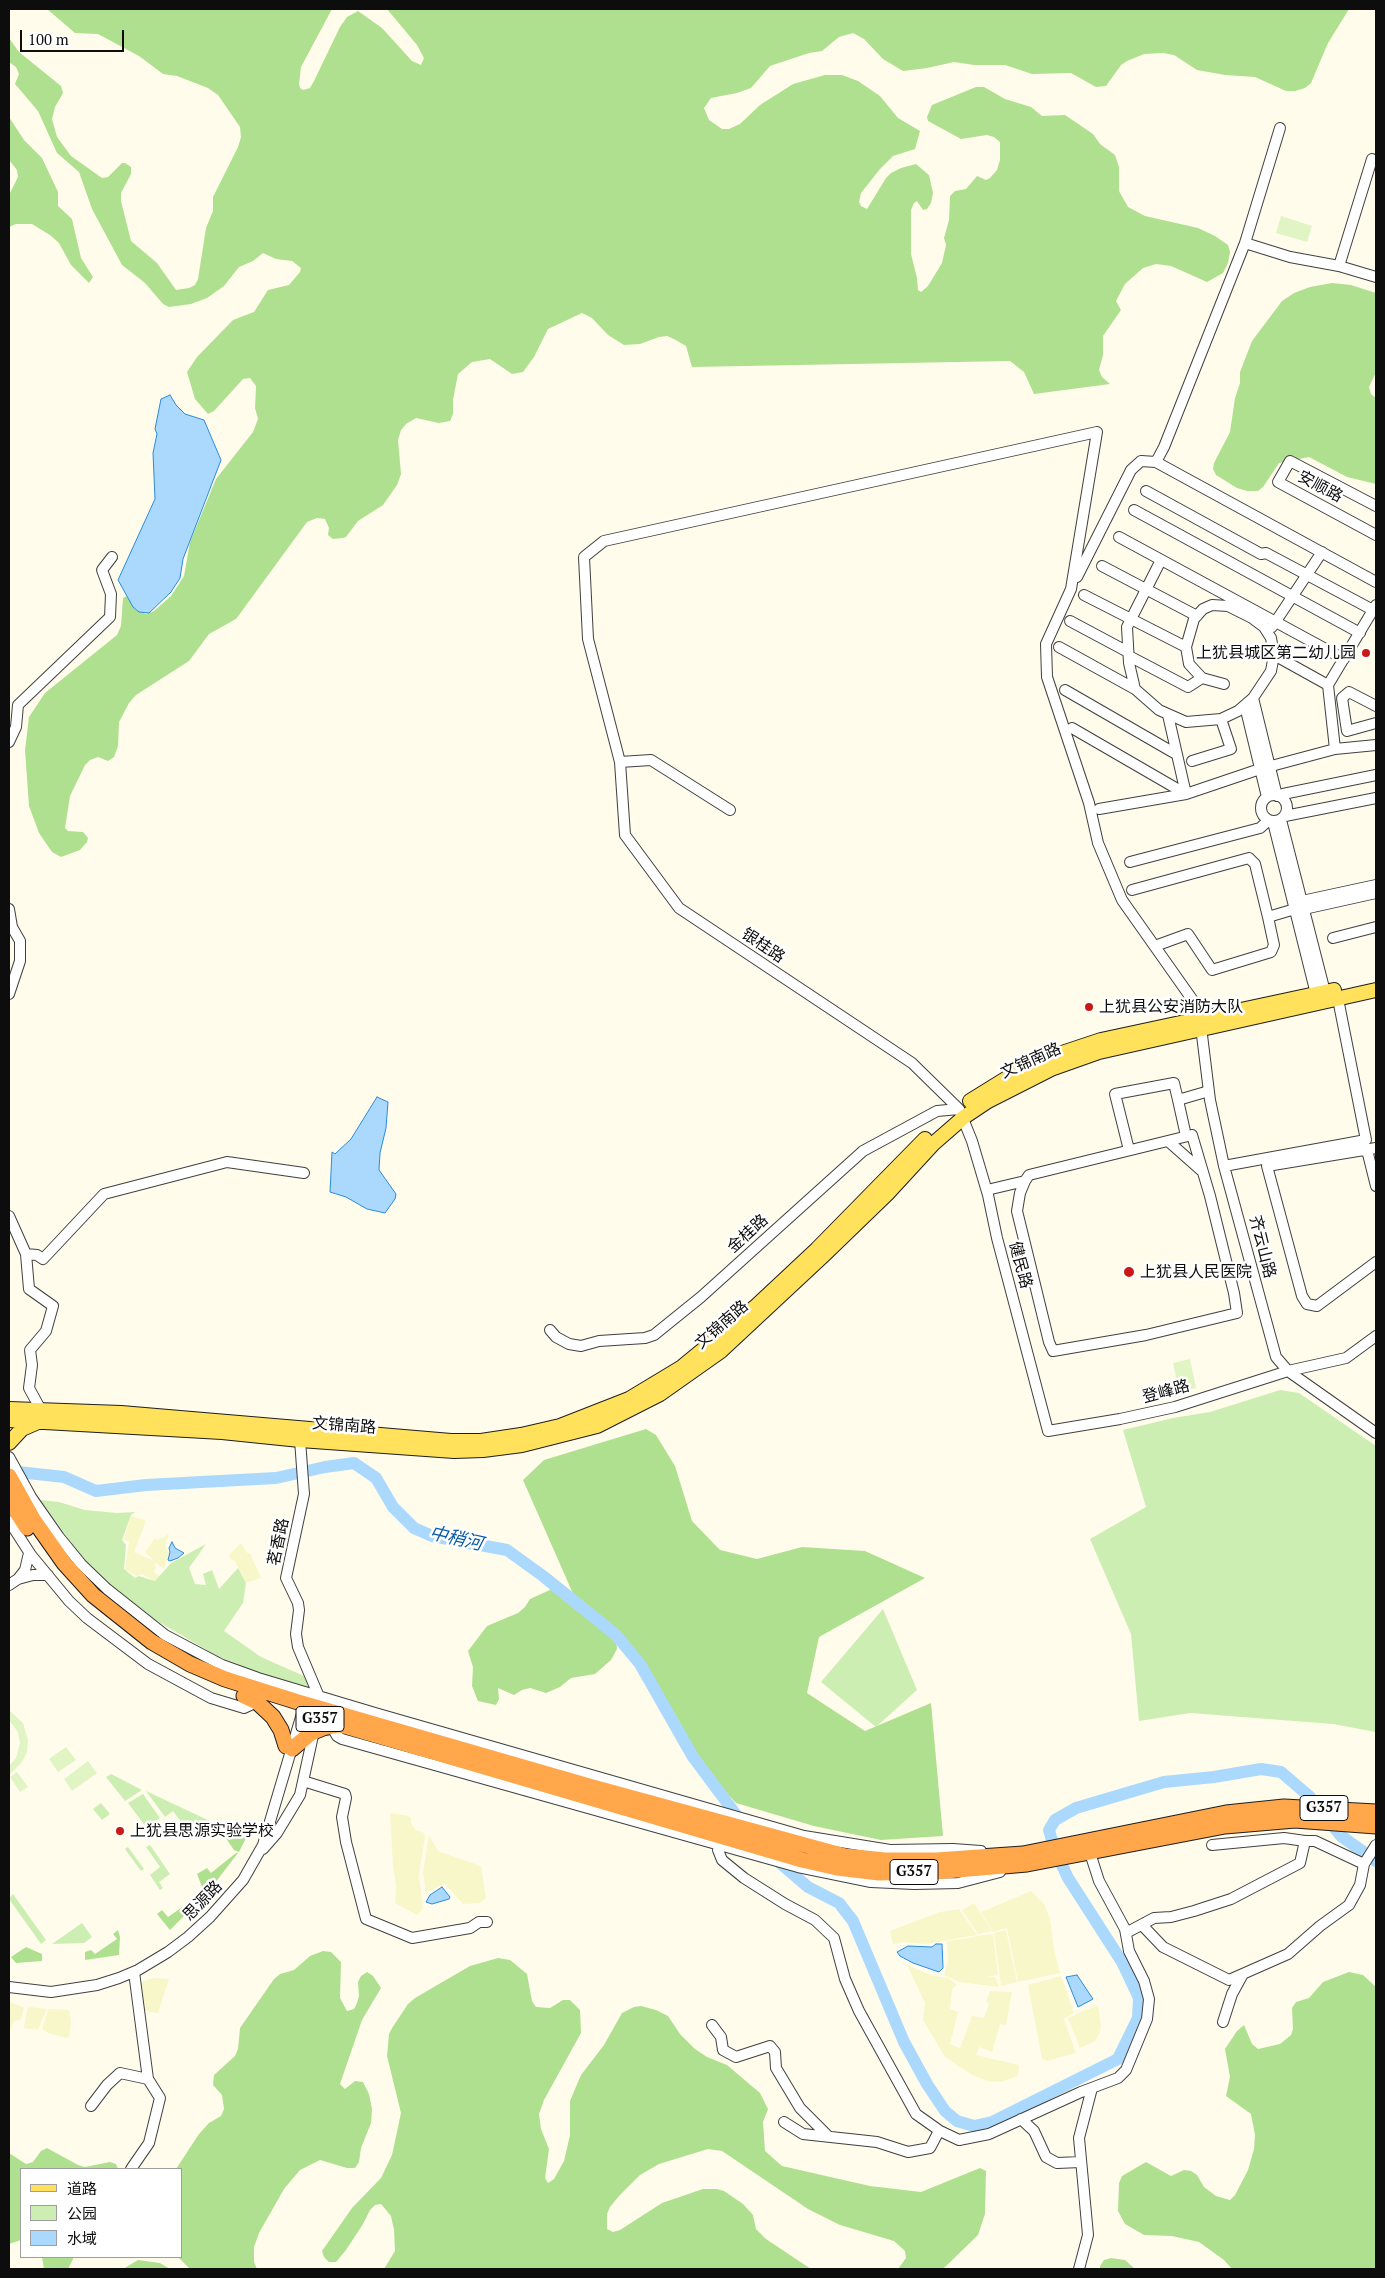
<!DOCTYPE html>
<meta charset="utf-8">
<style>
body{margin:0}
#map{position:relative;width:1385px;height:2278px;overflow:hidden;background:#fffcec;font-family:"PT Serif","Noto Sans SC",serif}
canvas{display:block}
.frame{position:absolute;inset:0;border:10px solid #0d0d0d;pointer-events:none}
.legend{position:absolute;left:20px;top:2168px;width:162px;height:90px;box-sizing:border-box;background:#fff;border:1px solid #9e9e9e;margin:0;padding:6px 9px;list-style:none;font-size:15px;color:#0d0d0d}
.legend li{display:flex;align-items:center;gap:10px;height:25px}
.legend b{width:25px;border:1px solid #9e9e9e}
.scale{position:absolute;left:20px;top:30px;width:104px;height:22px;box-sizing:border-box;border:2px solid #0d0d0d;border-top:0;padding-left:6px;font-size:15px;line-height:18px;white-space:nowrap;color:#0d0d0d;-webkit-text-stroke:4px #fff;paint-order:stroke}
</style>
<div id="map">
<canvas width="1385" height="2278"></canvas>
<div class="frame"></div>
<ul class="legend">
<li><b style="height:6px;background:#ffe15c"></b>道路</li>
<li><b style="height:14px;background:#cdeeb2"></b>公园</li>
<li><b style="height:14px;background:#abd9fd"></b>水域</li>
</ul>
<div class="scale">100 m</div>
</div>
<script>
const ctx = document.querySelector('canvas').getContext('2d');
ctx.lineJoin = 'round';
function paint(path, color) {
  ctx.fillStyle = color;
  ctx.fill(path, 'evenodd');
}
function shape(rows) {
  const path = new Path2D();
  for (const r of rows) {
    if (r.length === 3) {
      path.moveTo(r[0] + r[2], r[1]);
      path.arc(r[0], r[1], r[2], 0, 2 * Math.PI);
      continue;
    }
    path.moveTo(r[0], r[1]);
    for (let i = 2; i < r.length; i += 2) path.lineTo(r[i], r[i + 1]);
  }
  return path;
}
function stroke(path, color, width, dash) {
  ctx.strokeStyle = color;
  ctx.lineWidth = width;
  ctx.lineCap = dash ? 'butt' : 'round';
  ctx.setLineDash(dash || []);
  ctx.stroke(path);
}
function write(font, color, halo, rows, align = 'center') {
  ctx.font = font + ' "PT Serif","Noto Sans SC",serif';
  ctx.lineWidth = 5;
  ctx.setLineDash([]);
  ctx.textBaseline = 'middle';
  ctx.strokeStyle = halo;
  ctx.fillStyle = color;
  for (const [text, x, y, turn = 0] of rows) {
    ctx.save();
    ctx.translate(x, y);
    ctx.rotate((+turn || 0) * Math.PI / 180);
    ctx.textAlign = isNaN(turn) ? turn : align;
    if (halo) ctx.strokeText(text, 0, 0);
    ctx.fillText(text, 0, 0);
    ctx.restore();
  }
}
paint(shape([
 [131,1516,146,1521,134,1552,154,1561,145,1552,155,1538,158,1540,169,1534,165,1545,169,1554,164,1569,154,1562,156,1568,154,1572,159,1576,155,1581,142,1574,137,1576,125,1570,129,1542,124,1539],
 [241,1543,248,1554,250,1553,261,1578,246,1583,235,1561,231,1560,229,1555],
 [390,1813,408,1816,411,1818,411,1824,416,1830,424,1833,425,1837,419,1875,423,1909,417,1915,395,1903,396,1885,393,1866],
 [429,1835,438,1851,481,1866,486,1898,480,1903,463,1904,445,1884,426,1892,423,1873],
 [1031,1891,1044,1904,1050,1918,1054,1949,1060,1973,1018,1982,1007,1928,993,1932,981,1912],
 [974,1903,992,1931,978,1934,962,1910],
 [959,1909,977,1935,926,1944,903,1942,893,1944,890,1931,940,1912],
 [1006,1930,1017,1982,1001,1986,994,1933],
 [993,1934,998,1975,987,1977,995,1977,999,1987,959,1982,944,1975,948,1962,947,1941,975,1937,980,1961,975,1936],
 [907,1965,934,1976,948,1978,957,1985,952,1989,950,2009,958,2012,950,2044,960,2048,972,2016,984,2018,989,2003,986,2002,990,1991,1012,1992,1006,2025,1000,2024,992,2052,979,2047,976,2055,1019,2065,1018,2076,1001,2082,988,2081,972,2075,945,2057,923,2020,925,2003],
 [1061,1976,1074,2013,1064,2019,1076,2053,1047,2061,1042,2059,1028,1985],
 [153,1978,169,1979,158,2013,140,2010,138,1986,141,1982],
 [9,2002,24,2007,21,2020,14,2021,9,2033],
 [1098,2005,1101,2026,1100,2032,1095,2041,1080,2048,1068,2018],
 [30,2007,47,2009,38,2030,24,2028,27,2009],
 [50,2009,69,2010,71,2021,69,2037,66,2038,48,2033,42,2029,48,2010]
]), '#f8f7c9');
paint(shape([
 [1280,1390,1299,1393,1376,1446,1376,1732,1333,1724,1190,1713,1139,1721,1131,1634,1090,1539,1146,1507,1123,1430,1173,1418,1210,1412],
 [40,1500,59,1502,85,1510,117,1513,135,1512,131,1515,122,1540,126,1545,124,1569,135,1578,139,1576,155,1581,171,1563,206,1544,189,1568,195,1584,206,1585,203,1574,212,1570,219,1589,238,1568,246,1583,243,1603,224,1631,261,1657,304,1676,309,1683,309,1687,262,1674,217,1656,152,1618,117,1591,82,1557],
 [883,1609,917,1690,876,1727,821,1682],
 [111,1774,142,1790,125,1801,106,1777],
 [146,1791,212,1822,191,1836,173,1811,165,1817],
 [143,1794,160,1818,146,1827,128,1803],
 [101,1803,110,1814,102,1820,93,1809],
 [150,1845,170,1874,159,1882,163,1888,160,1890,150,1875,160,1867,146,1847],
 [128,1847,144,1869,141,1871,125,1849],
 [13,1894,46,1940,41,1944,9,1899],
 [82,1923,92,1937,84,1943,52,1944]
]), '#cdeeb2');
paint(shape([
 [47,9,332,9,301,67,299,84,300,88,303,90,310,88,314,81,340,27,347,17,358,11,382,28,412,61,421,65,424,58,417,45,387,9,1349,9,1328,43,1311,83,1305,88,1295,91,1286,91,1255,77,1225,75,1197,70,1174,55,1163,53,1144,54,1127,61,1121,65,1106,86,1096,87,1071,73,1032,74,1005,65,974,65,954,62,927,68,903,71,883,59,864,39,853,33,839,37,822,51,809,53,770,66,751,88,737,93,711,98,704,108,709,120,722,129,729,129,740,124,760,105,793,84,825,75,842,75,858,81,880,96,898,118,920,131,915,149,893,156,880,169,861,193,859,202,861,206,867,209,886,178,891,173,901,168,916,164,929,175,933,193,931,203,927,209,923,210,917,201,914,203,911,210,911,254,917,278,918,290,921,292,928,286,942,263,946,245,944,238,949,220,950,196,955,191,966,189,977,176,986,180,990,178,997,170,1000,160,1000,142,994,137,987,135,961,139,928,121,927,117,932,105,976,87,984,87,1005,99,1031,107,1042,116,1065,115,1093,134,1100,144,1115,155,1119,167,1119,191,1128,207,1145,216,1198,228,1215,236,1228,245,1230,252,1228,263,1223,273,1207,282,1171,266,1156,264,1143,268,1125,284,1116,301,1121,310,1103,336,1103,355,1099,370,1102,377,1110,384,1034,394,1024,372,1010,361,692,367,686,346,674,339,667,336,659,337,640,344,624,345,608,335,592,318,582,313,548,329,534,357,523,372,512,374,490,359,472,362,458,374,453,400,453,414,450,421,439,423,416,418,406,424,401,430,398,440,401,474,397,485,383,505,358,521,346,537,343,538,333,539,328,535,329,528,325,519,317,518,307,522,236,619,209,634,189,661,136,695,129,703,119,722,118,746,114,757,108,761,98,757,90,760,85,765,70,796,65,828,68,831,83,832,88,838,87,842,80,850,61,857,52,852,39,833,29,806,25,750,29,717,45,693,117,635,121,626,123,598,127,596,136,610,146,614,154,611,171,596,184,576,190,542,216,479,253,432,258,419,255,408,256,386,250,378,243,379,214,411,208,414,195,399,187,372,197,357,233,320,254,312,268,290,289,285,300,272,301,268,292,261,276,259,263,253,253,261,239,267,224,286,207,298,191,304,169,307,163,304,145,283,122,265,92,209,79,172,57,153,38,111,15,84,19,74,16,67,9,62,9,38,19,52,61,86,63,93,55,107,52,119,57,137,71,156,102,178,108,177,122,163,125,163,131,167,131,174,121,193,121,201,131,241,157,263,176,290,189,288,195,285,198,279,206,228,213,211,213,197,238,147,241,137,240,127,218,95,208,88,177,76,163,74,139,56,98,34,75,33],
 [9,117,24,140,42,158,58,192,58,206,72,219,81,258,93,277,89,283,71,265,59,243,50,235,32,224,16,224,9,227,9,195,18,177,17,170,9,160],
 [1332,283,1351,285,1376,293,1376,372,1369,387,1371,394,1376,398,1376,484,1347,477,1309,457,1279,463,1263,487,1258,491,1247,491,1237,488,1216,475,1213,469,1214,463,1230,432,1235,398,1240,383,1240,372,1252,341,1282,301,1294,293,1310,287],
 [646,1429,656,1435,675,1466,692,1521,720,1550,757,1559,802,1547,865,1551,925,1578,819,1637,807,1693,865,1731,931,1703,943,1836,881,1840,814,1826,736,1803,693,1757,640,1664,616,1635,578,1605,523,1480,544,1460],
 [552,1589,616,1638,617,1649,611,1660,595,1674,571,1678,560,1687,546,1693,530,1688,522,1690,514,1695,498,1688,499,1699,496,1705,478,1701,472,1686,473,1667,468,1651,487,1626,518,1613,525,1607,530,1599],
 [216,1824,246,1838,239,1852,234,1850],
 [236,1853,238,1853,208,1892,170,1930,157,1914,162,1910,168,1917,204,1892,197,1874,207,1868,211,1873],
 [118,1930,120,1937,119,1955,85,1960,85,1952,91,1950,95,1954,117,1939,113,1934],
 [26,1947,42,1954,42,1961,16,1963,11,1957],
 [323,1951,331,1952,341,1962,340,1998,347,2011,354,2009,357,2003,359,1996,358,1982,361,1976,367,1972,373,1976,381,1988,362,2020,340,2084,345,2089,355,2081,363,2082,369,2094,372,2109,371,2123,361,2148,359,2162,355,2168,347,2168,320,2160,300,2170,284,2189,259,2233,254,2247,254,2262,257,2269,190,2269,178,2257,181,2257,181,2169,176,2169,199,2134,209,2123,221,2116,224,2109,222,2095,213,2085,214,2075,235,2056,238,2049,240,2028,274,1979,280,1974,294,1970,310,1956],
 [498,1958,510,1960,527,1974,532,2001,536,2007,550,2008,563,2000,570,2000,580,2010,581,2033,544,2100,539,2114,541,2129,549,2149,545,2178,548,2183,554,2179,564,2161,570,2135,570,2101,581,2075,604,2045,622,2013,634,2007,641,2006,656,2010,668,2016,680,2034,695,2049,707,2057,727,2065,760,2093,768,2109,763,2122,765,2151,782,2166,870,2186,921,2192,980,2168,986,2171,985,2214,978,2235,943,2269,898,2269,906,2258,905,2251,894,2241,840,2225,808,2209,722,2151,708,2149,659,2164,640,2175,619,2196,610,2207,607,2214,607,2229,613,2232,620,2230,662,2203,703,2189,717,2189,724,2191,743,2204,753,2215,756,2229,766,2239,811,2269,384,2269,395,2251,394,2230,391,2216,381,2204,375,2205,370,2210,363,2224,346,2250,336,2262,329,2262,324,2257,322,2251,352,2208,381,2178,392,2155,401,2113,387,2056,389,2034,392,2028,408,2004,415,1998,470,1966],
 [1349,1972,1363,1975,1376,1987,1376,2269,1232,2269,1224,2260,1199,2242,1172,2236,1144,2235,1125,2224,1118,2211,1119,2183,1122,2176,1146,2162,1171,2176,1184,2170,1191,2171,1197,2175,1204,2187,1216,2196,1230,2200,1235,2195,1248,2170,1254,2149,1255,2135,1251,2114,1226,2096,1230,2077,1225,2049,1237,2031,1244,2025,1252,2044,1258,2049,1280,2044,1291,2035,1293,2029,1292,2008,1296,2002,1309,1998,1323,1982],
 [47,2148,78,2165,85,2167,110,2162,116,2164,118,2169,21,2169,21,2240,9,2244,9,2153,26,2164,33,2162,41,2151],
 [42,2257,74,2257,68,2269,44,2269],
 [1111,2258,1125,2260,1135,2269,1100,2269,1100,2266,1104,2260],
 [138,2260,160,2263,170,2269,123,2269]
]), '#afe08f');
paint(shape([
 [1281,216,1312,226,1307,242,1276,233],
 [1190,1359,1196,1388,1179,1391,1173,1363],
 [9,1710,23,1723,28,1740,27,1752,22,1762,9,1775,9,1766,16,1758,20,1743,18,1732,9,1720],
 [66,1747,76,1760,58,1772,49,1759],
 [88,1761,97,1773,72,1791,64,1779],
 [17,1772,28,1787,20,1792,10,1777]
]), '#e1f4c4');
const water = shape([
 [170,395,176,405,185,414,204,420,221,460,183,559,180,578,171,592,149,613,139,612,133,607,118,580,155,499,153,453,157,434,155,429,161,399,170,395],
 [377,1097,388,1102,386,1128,380,1153,379,1170,396,1194,395,1199,385,1213,367,1209,346,1197,330,1192,332,1152,335,1154,351,1139,377,1097],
 [172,1542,175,1548,184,1553,178,1558,170,1561,168,1560,170,1552,169,1548,172,1542],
 [442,1887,450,1897,449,1899,432,1904,426,1902,430,1895,442,1887],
 [936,1944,942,1944,943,1968,939,1972,913,1963,900,1956,897,1952,908,1946,932,1947,936,1944],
 [1077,1975,1093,1999,1078,2007,1066,1977,1077,1975]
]);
paint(water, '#abd9fd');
stroke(water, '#2a8bdb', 1);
stroke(shape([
 [9,1471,64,1477,96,1491,146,1485,276,1478,325,1467,354,1463,376,1478,393,1507,414,1528,432,1536,507,1550,543,1576,616,1635,640,1664,693,1757,743,1824],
 [773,1857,808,1887,839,1903,853,1921,904,2042,927,2084,945,2111,957,2121,974,2126,992,2122,1118,2059,1138,2018,1139,1998,1122,1962,1068,1878,1054,1848,1049,1830,1055,1820,1076,1808,1164,1782,1214,1777,1261,1769,1281,1772,1309,1796,1341,1836,1376,1861]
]), '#abd9fd', 12);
const minor = shape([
 [1280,128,1245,243,1290,257,1339,266],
 [1372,159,1339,266,1376,277],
 [1156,462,1376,582],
 [1146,491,1261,554,1266,553,1373,610],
 [1376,506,1290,461,1278,482,1376,535],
 [1134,510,1360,633],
 [1119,537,1344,659],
 [1161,560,1127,627,1129,663,1135,689,1159,710,1186,722,1221,719,1238,711,1253,698,1271,671,1274,655,1271,638,1264,627,1252,618,1228,606,1212,605,1203,609,1194,619,1186,647,1189,664,1202,678,1224,684],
 [1102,566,1197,616],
 [1077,577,1131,470,1141,461,1156,462,1164,447,1245,243],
 [1084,595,1186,647],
 [1070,621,1128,652],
 [1272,627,1322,552],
 [1059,647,1135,689],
 [1274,655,1328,685],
 [1129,656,1188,687,1202,678],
 [1065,690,1176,754],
 [1253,698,1277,796],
 [1245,706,1267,797],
 [1376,706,1349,692,1342,698,1347,731,1376,723],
 [1168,715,1186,794,1260,769,1335,749,1328,685,1376,605],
 [1072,728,1186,794,1099,809],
 [9,742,16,727,18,705,110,617,111,594,102,570,112,557],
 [1335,749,1376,745],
 [1192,761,1231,749,1221,719],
 [620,762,651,760,730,810],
 [1274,808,13],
 [1281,797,1283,794,1376,775],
 [1285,816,1376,798],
 [1281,820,1325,992],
 [1273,822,1316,994],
 [1130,862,1260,828,1269,820],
 [1132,890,1249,858,1255,864,1268,917,1295,909],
 [1302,901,1376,885],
 [9,909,12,927,20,941,20,961,9,994],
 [1304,909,1376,893],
 [1333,938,1376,927],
 [1155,946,1188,934,1212,970,1271,952,1274,945,1268,917],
 [1192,1135,1210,1196,1234,1293,1237,1313,1146,1335,1053,1351,1049,1342,1017,1211,1020,1193,1025,1181,1029,1175,1192,1135],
 [1186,1136,1178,1100,1209,1091],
 [1168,1141,1203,1172],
 [1376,1148,1267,1166,1302,1296,1307,1304,1317,1306,1376,1262],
 [1129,1150,1115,1094,1174,1083,1178,1100],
 [1367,1150,1376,1186],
 [1224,1166,1366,1140,1338,999],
 [987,1190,1025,1181],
 [9,1216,26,1254],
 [550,1330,556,1337,569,1344,581,1346,599,1341,645,1338,654,1335,701,1297,863,1151,937,1111,959,1109],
 [1376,1336,1346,1358,1288,1371,1175,1407,1120,1419,1048,1431,997,1238,988,1195,972,1141,959,1109,912,1063,679,908,625,835,620,762,588,639,584,557,604,541,1097,432,1071,589,1046,644,1047,677,1089,803,1098,843,1122,900,1194,1002,1200,1019,1210,1100,1224,1166,1276,1357,1288,1371,1376,1433],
 [41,1410,29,1388,32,1365,30,1350,46,1331,53,1306,29,1289,26,1254,37,1255,43,1259,104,1194,227,1162,304,1173],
 [300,1440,304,1494,286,1578,298,1603,299,1610,296,1634,298,1647,320,1699],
 [9,1457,31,1497,59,1537,81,1564,107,1589,165,1635,222,1665,258,1678,375,1713,804,1836,890,1850,953,1849,981,1851],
 [9,1521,31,1555,69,1601,87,1618,148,1664,211,1698,244,1708,259,1701],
 [18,1579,33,1575,48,1575],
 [9,1585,18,1579,25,1570,29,1553],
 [329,1722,337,1736,342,1739,798,1867,871,1882,914,1884,958,1883,1000,1872],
 [303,1781,345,1794,346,1798,342,1817,346,1842,366,1919,412,1938,470,1928,479,1922,487,1922],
 [1212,1845,1284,1838,1305,1841],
 [719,1846,718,1850,722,1860,744,1878,785,1904,815,1920,834,1938,845,1979,859,2011,916,2114,940,2131,959,2140,989,2134,1081,2092,1118,2078,1126,2070,1147,2019,1149,1999,1144,1981,1129,1951,1125,1929,1099,1881,1090,1853],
 [263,1849,277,1833,300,1795,314,1731],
 [1142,1925,1163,1947,1229,1980,1288,1954,1320,1926,1349,1905,1360,1885,1364,1864,1376,1845],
 [1126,1933,1154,1918,1171,1917,1194,1911,1231,1899,1300,1863,1305,1841,1315,1841,1364,1864],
 [9,1987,51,1992,97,1985,119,1978,138,1970,168,1952,188,1937,210,1917,243,1880,263,1845,304,1707],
 [1223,2022,1232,1994,1243,1974],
 [712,2025,721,2037,723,2050,736,2057,770,2046,775,2052,776,2068,800,2108,829,2137],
 [91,2106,107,2085,120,2073,148,2079],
 [1021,2119,1034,2131,1046,2157,1057,2163,1081,2162],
 [784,2122,803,2134,877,2142,908,2152,930,2148,939,2131],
 [131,2169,149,2143,160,2098,148,2079,134,1972],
 [1079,2269,1088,2235,1079,2138,1092,2088]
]);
const major = shape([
 [970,1101,1012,1075,1047,1058,1101,1040,1334,990],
 [9,1409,121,1413,451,1441,481,1441,521,1435,560,1426,629,1399,682,1367,755,1307,817,1249,925,1139],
 [9,1420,222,1432,300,1440,454,1451,483,1450,522,1445,597,1426,660,1394,721,1351,824,1255,887,1194,933,1144,964,1117,988,1101,1051,1069,1099,1052,1376,990],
 [9,1443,22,1429,38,1422]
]);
const highway = shape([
 [9,1476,33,1519,64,1563,93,1595,152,1642,190,1664,225,1679,298,1702,589,1786,845,1856,885,1860,936,1860,1023,1854,1226,1813,1284,1807,1376,1812],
 [9,1500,27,1528],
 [244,1696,257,1702,273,1717,281,1730,286,1746],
 [307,1715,802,1860,837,1868,879,1873,934,1872,1027,1864,1225,1826,1295,1820,1376,1826],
 [292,1749,311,1733,323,1728,338,1725]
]);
stroke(minor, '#404040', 12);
stroke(major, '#1e1e1e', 16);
stroke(highway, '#1e1e1e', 17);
stroke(minor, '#fff', 10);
stroke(major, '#ffe15c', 14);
stroke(highway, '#ffa74a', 15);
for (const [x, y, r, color] of [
 [1366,653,5,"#cb1816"],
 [1089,1007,5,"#cb1816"],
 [1129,1272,6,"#cb1816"],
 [120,1831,5,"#cb1816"]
]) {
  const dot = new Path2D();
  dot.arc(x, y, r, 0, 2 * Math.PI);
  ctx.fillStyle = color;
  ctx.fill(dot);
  stroke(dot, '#fff', 2);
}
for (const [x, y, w] of [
 [320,1719,48],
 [1324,1808,48],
 [914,1872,48]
]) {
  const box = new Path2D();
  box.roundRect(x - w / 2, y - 12.5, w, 25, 4);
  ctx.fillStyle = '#fff';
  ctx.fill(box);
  stroke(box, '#0d0d0d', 1);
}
write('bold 15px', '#0d0d0d', null, [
 ["G357",320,1719],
 ["G357",1324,1808],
 ["G357",914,1872]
]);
write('16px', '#0d0d0d', '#fff', [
 ["安顺路",1320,487,28],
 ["银桂路",763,946,34],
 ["文锦南路",1031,1061,-24],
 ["金桂路",748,1234,-42],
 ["齐云山路",1262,1247,76],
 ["健民路",1020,1265,75],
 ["文锦南路",722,1325,-41],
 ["登峰路",1166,1392,-15],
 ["文锦南路",344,1426,4],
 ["茗香路",279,1542,-78],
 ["思源路",203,1901,-46]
]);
write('16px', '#0d0d0d', '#fff', [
 ["上犹县城区第二幼儿园",1356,653,"right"],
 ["上犹县公安消防大队",1099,1007],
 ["上犹县人民医院",1140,1272],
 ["上犹县思源实验学校",130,1831]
], 'left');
write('italic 18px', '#095bab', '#fff', [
 ["中稍河",456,1539,13]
]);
</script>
